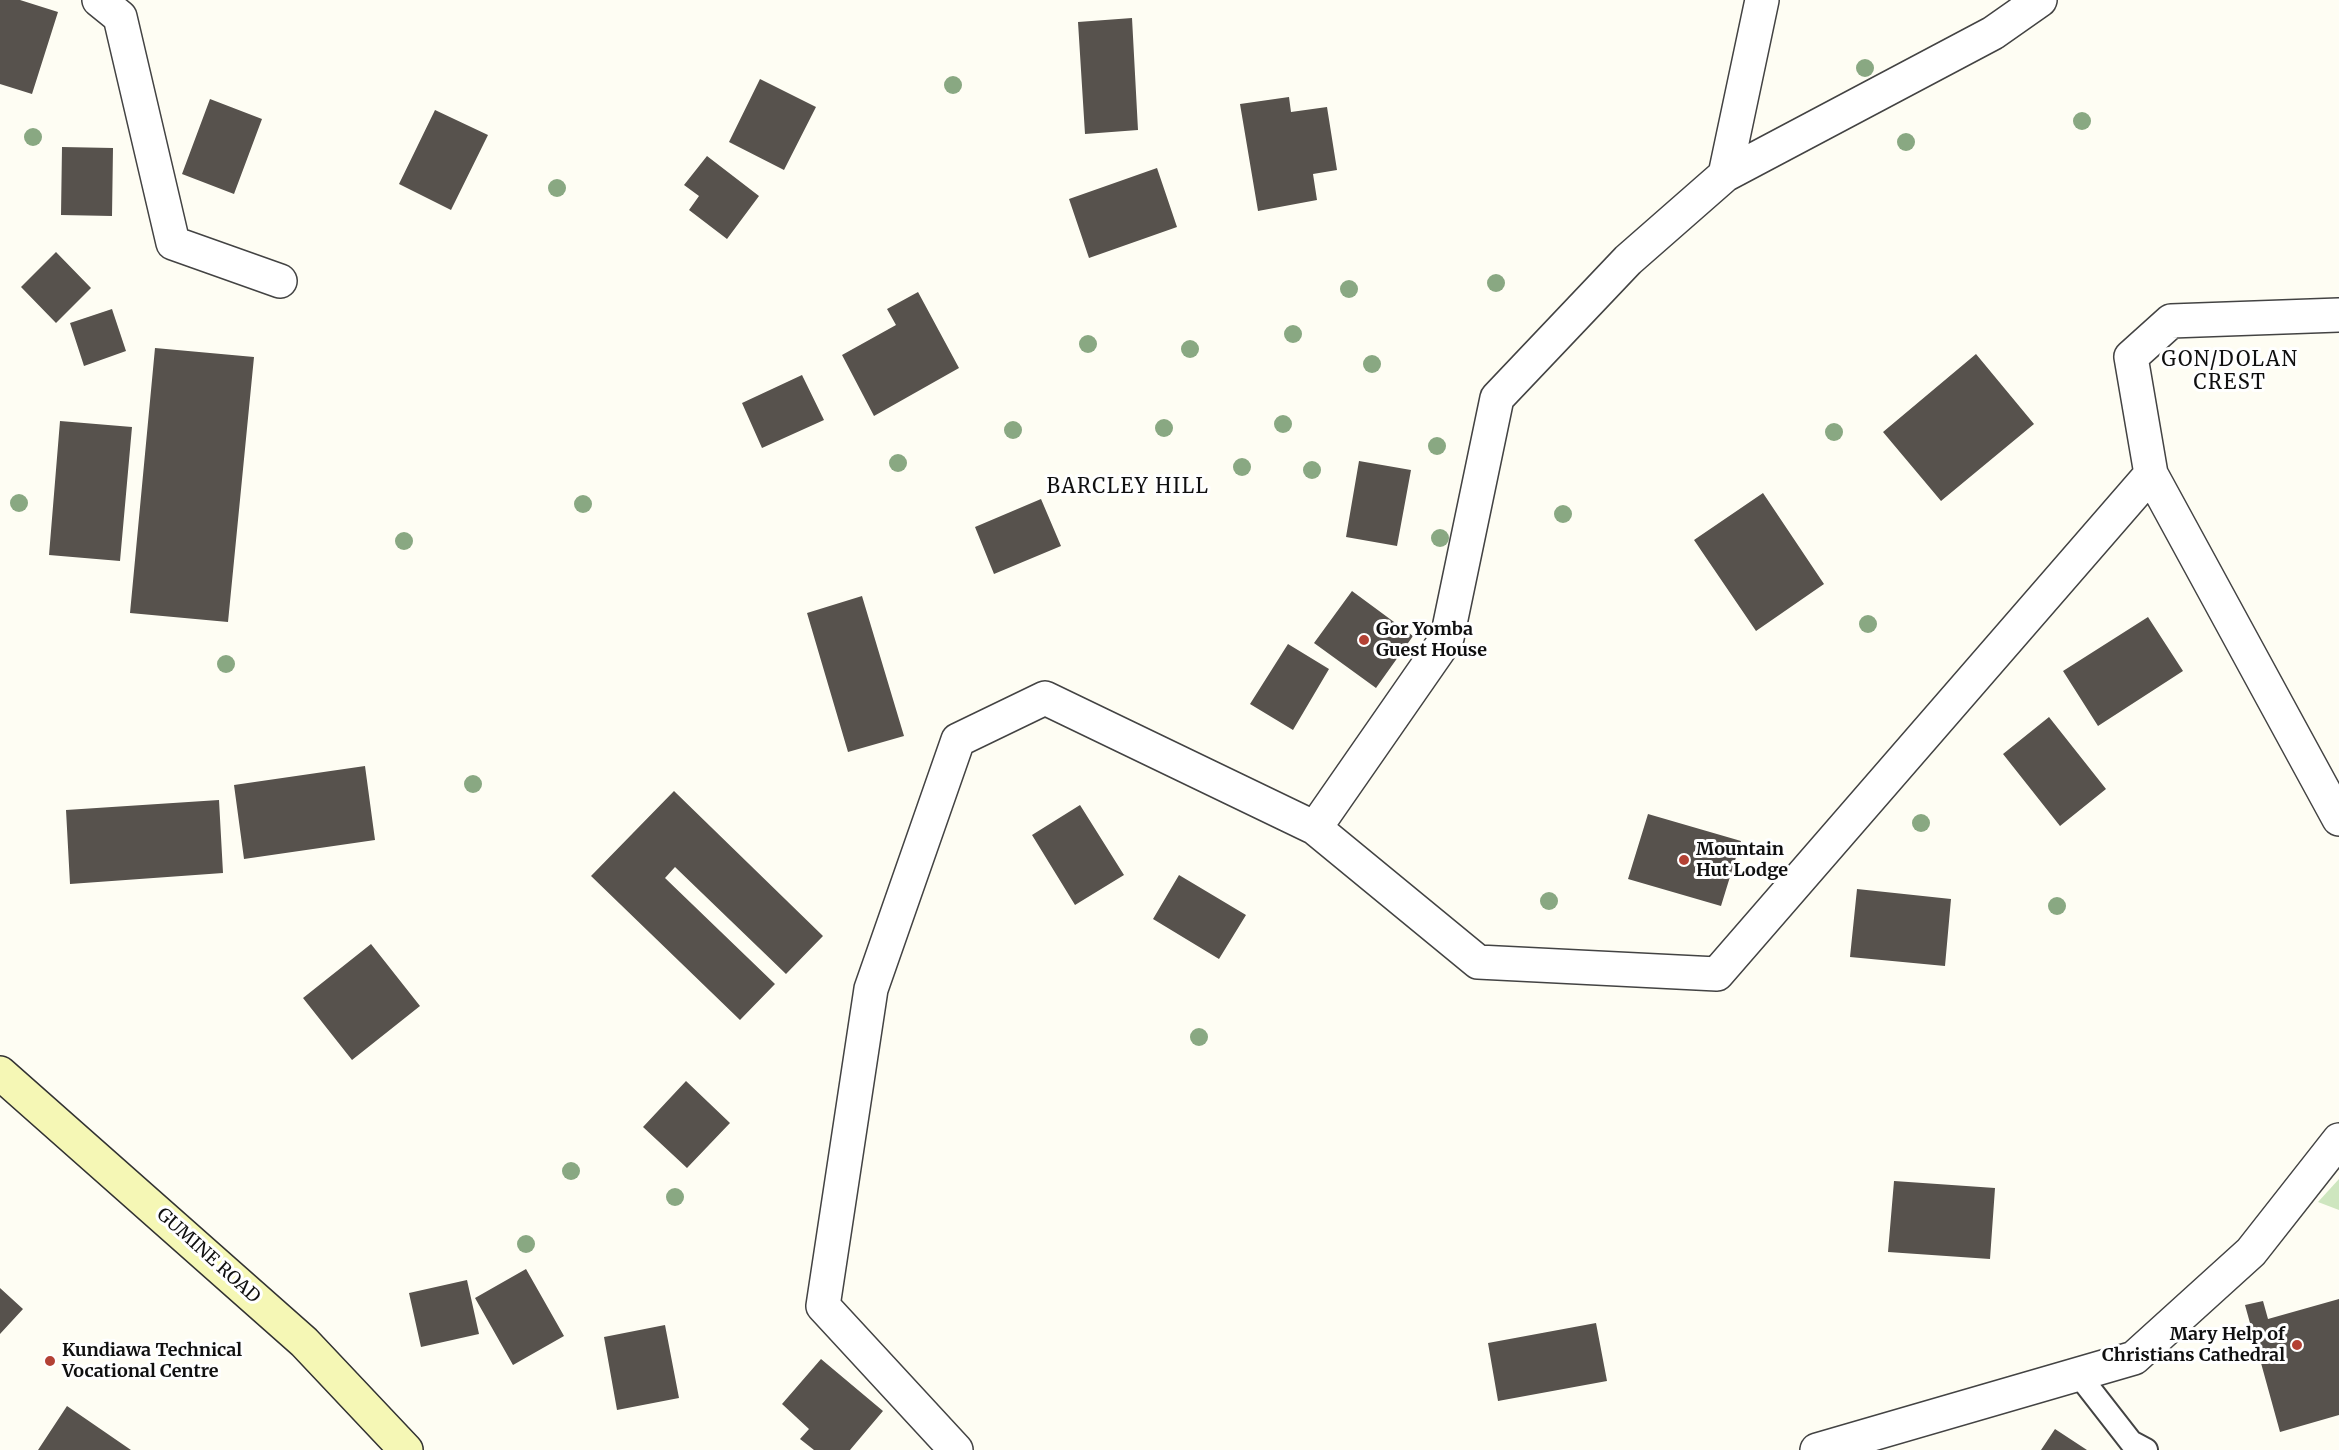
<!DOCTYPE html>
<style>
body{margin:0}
canvas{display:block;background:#fefdf3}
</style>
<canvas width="2339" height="1450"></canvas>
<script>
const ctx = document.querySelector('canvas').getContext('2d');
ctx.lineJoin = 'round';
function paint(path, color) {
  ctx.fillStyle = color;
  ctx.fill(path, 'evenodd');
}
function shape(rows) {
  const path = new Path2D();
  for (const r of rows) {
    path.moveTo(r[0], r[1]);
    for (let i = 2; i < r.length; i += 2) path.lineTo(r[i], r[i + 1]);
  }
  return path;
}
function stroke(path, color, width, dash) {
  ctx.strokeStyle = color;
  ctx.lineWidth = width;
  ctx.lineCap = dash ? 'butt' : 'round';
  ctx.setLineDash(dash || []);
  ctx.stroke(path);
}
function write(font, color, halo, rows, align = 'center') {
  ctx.font = font + ' Merriweather,serif';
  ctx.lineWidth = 6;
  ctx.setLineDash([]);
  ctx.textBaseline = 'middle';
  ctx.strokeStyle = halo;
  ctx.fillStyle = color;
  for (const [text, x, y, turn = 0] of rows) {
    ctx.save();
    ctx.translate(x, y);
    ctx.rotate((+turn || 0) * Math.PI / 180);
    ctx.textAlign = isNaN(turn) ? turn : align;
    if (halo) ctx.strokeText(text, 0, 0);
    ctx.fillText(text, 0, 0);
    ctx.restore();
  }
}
paint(shape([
 [2339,1179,2339,1210,2318,1202]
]), '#cee6bf');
paint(shape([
 [0,0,20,0,58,12,32,94,0,84],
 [1132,18,1138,130,1085,134,1078,22],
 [760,79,816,107,784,170,729,142],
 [1289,97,1291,112,1327,107,1337,170,1313,174,1317,200,1258,211,1240,104],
 [210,99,262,119,234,194,182,174],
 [435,110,488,135,451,210,399,184],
 [62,147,113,148,112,216,61,215],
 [707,156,759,196,727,239,689,210,699,196,684,185],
 [1157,168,1177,227,1089,258,1069,199],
 [56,252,91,288,56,323,21,287],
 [918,292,959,368,874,416,842,355,896,325,887,309],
 [112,309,126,351,84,366,70,323],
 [155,348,254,357,228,622,130,613],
 [1976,354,2034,424,1941,501,1883,432],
 [802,375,824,420,762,448,742,403],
 [60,421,132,427,120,561,49,555],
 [1359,461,1411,470,1397,546,1346,537],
 [1763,493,1824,584,1756,631,1694,540],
 [1041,499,1061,546,994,574,975,527],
 [1352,591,1413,636,1376,688,1314,643],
 [862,596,904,736,848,752,807,613],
 [2148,617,2183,671,2098,726,2063,671],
 [1288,644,1329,669,1293,730,1250,704],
 [2049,717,2106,789,2060,826,2003,754],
 [365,766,375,840,244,859,234,785],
 [674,791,823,936,786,974,675,867,665,878,775,984,740,1020,591,876],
 [219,800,223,873,70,884,66,810],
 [1080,805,1124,875,1075,905,1032,835],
 [1648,814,1741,841,1721,906,1628,879],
 [1179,875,1246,915,1219,959,1153,919],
 [1857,889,1951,899,1945,966,1850,957],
 [371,944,420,1006,352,1060,303,998],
 [686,1081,730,1123,687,1168,643,1127],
 [1894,1181,1995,1188,1990,1259,1888,1252],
 [526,1269,564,1336,513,1365,475,1298],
 [467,1280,479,1334,421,1347,409,1293],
 [0,1288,23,1309,0,1334],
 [2339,1299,2339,1415,2280,1432,2245,1305,2263,1301,2268,1319],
 [1596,1323,1607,1381,1498,1401,1488,1343],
 [665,1325,679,1398,617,1410,604,1337],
 [821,1359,883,1411,850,1450,814,1450,800,1439,809,1429,782,1404],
 [67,1406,131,1450,38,1450],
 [2055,1429,2087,1450,2041,1450]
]), '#57524d');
const lane = shape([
 [2078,1374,2131,1442,2146,1450]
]);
const street = shape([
 [99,0,120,17,173,243,280,281],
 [1725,175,1762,0],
 [2151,474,2131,357,2171,321,2339,315],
 [1315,828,1447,638,1497,398,1628,260,1725,175,1993,33,2040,0],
 [956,1450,823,1306,871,989,958,740,1045,698,1315,828,1478,962,1717,974,2151,474,2339,819],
 [1817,1450,2134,1358,2251,1252,2339,1140]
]);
const secondary = shape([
 [0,1073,304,1342,406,1450]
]);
stroke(lane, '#434343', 26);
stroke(street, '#434343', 36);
stroke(secondary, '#323232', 36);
stroke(lane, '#fff', 22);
stroke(street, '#fff', 33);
stroke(secondary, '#f5f7b5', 33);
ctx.fillStyle = '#89a882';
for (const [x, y] of [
 [1865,68],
 [953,85],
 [2082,121],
 [33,137],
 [1906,142],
 [557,188],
 [1496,283],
 [1349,289],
 [1293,334],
 [1088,344],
 [1190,349],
 [1372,364],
 [1283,424],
 [1164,428],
 [1013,430],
 [1834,432],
 [1437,446],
 [898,463],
 [1242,467],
 [1312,470],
 [19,503],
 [583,504],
 [1563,514],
 [1440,538],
 [404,541],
 [1868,624],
 [226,664],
 [473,784],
 [1921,823],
 [1549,901],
 [2057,906],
 [1199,1037],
 [571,1171],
 [675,1197],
 [526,1244]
]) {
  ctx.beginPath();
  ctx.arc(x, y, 9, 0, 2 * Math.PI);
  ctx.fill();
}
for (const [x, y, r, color] of [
 [1364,640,6,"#b34134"],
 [1684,860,6,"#b34134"],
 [2297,1345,6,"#b34134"],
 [50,1361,6,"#b34134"]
]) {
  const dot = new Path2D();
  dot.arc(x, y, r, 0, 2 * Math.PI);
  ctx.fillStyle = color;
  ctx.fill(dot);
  stroke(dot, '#fff', 2);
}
write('bold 18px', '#101010', '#fff', [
 ["Gor Yomba",1376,630],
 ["Guest House",1376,651],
 ["Mountain",1696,850],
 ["Hut Lodge",1696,871],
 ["Mary Help of",2285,1335,"right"],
 ["Christians Cathedral",2285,1356,"right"],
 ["Kundiawa Technical",62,1351],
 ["Vocational Centre",62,1372]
], 'left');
write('18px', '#101010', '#fff', [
 ["GUMINE ROAD",208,1256,42]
]);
ctx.letterSpacing = '1.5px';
write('20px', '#101010', '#fff', [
 ["GON/DOLAN",2230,360],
 ["CREST",2230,383],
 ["BARCLEY HILL",1128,487]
]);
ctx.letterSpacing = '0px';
</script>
